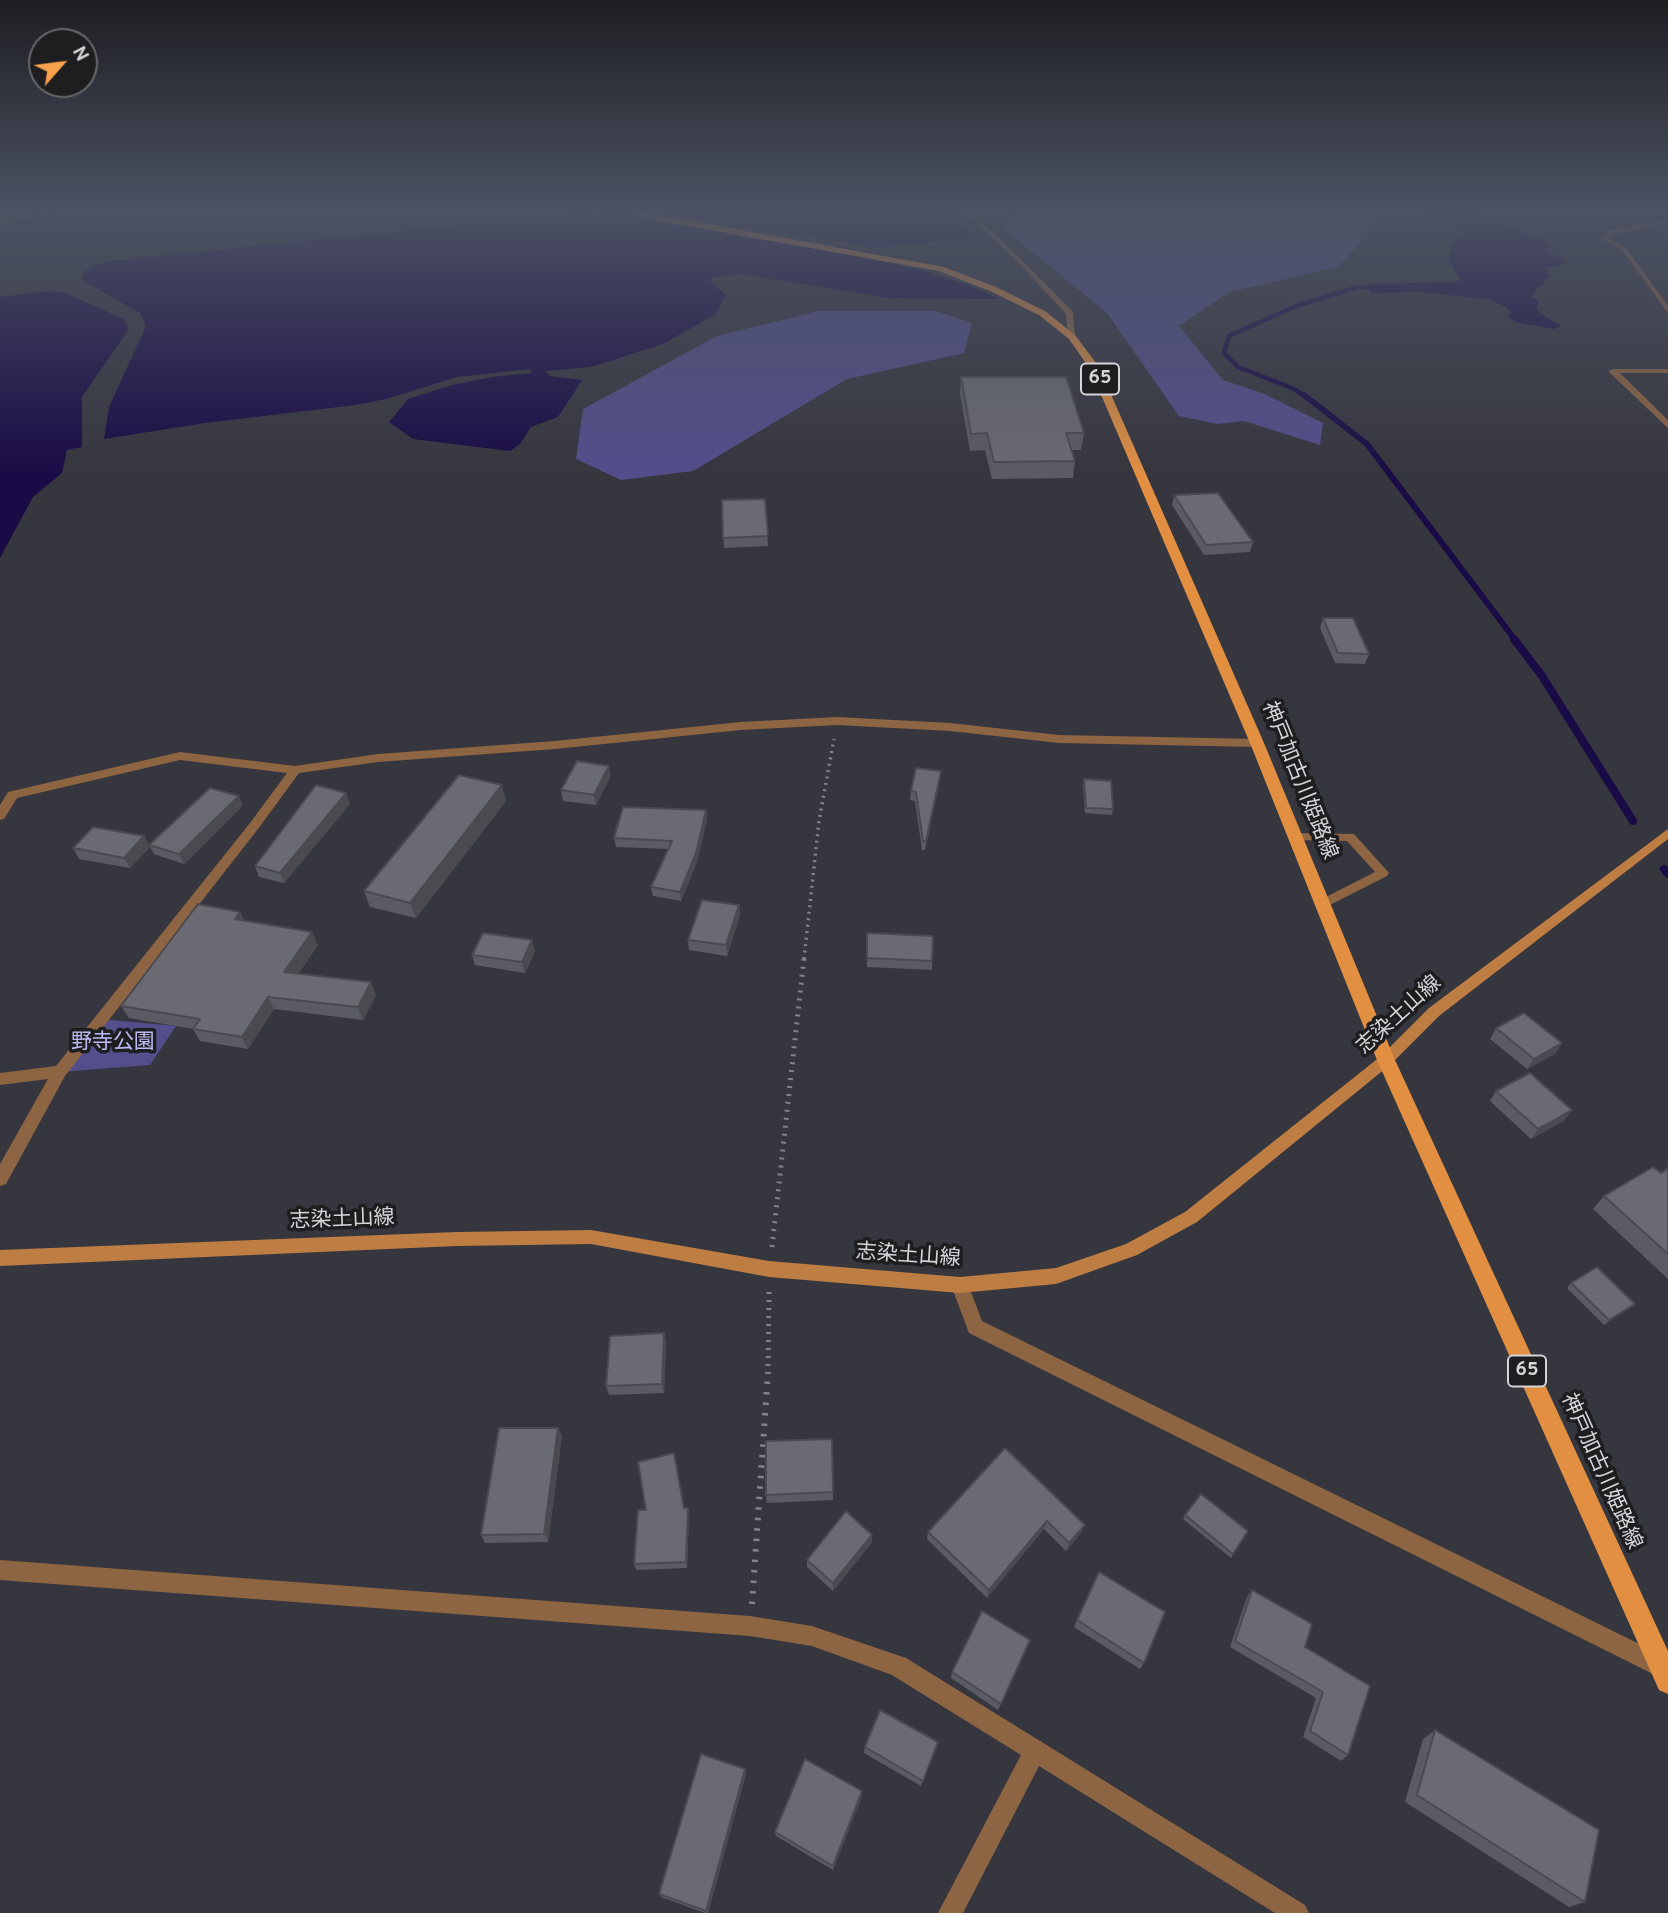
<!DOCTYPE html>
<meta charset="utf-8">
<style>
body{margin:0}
#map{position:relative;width:1668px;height:1913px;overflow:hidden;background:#36363e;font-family:Overpass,sans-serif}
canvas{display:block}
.north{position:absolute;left:28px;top:28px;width:70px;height:70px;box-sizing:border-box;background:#1e1e21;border:2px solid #67676b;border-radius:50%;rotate:62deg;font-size:19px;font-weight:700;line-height:28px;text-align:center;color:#d4d4d9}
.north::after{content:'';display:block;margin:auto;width:24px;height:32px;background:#f9a04d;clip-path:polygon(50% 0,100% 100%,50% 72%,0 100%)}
</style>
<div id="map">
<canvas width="1668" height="1913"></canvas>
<div class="north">N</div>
</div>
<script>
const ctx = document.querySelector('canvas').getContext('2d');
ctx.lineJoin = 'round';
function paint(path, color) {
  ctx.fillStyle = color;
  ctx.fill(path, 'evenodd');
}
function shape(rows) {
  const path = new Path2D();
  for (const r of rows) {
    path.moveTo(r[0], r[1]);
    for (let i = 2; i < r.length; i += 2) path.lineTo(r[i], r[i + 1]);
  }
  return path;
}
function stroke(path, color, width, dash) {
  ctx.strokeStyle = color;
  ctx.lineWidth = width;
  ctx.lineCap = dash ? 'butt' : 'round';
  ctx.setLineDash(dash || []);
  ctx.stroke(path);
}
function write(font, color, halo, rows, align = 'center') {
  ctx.font = font + ' Overpass,"Noto Sans JP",sans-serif';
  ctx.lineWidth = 7;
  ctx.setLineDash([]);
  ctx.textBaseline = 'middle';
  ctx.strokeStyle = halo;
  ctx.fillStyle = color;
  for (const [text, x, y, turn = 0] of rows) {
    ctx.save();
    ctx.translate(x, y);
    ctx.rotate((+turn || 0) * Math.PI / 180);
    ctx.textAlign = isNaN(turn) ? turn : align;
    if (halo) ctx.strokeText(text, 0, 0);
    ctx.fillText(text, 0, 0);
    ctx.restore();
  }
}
paint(shape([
 [1014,209,1392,209,1338,267,1229,292,1179,326,1223,380,1265,394,1323,423,1320,445,1244,421,1217,424,1179,416,1107,313,1002,227],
 [819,311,936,311,972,323,964,353,847,379,693,471,621,480,576,459,583,409,717,336],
 [101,1019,176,1026,150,1065,60,1072]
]), '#534e8c');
paint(shape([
 [635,209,941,209,950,210,976,237,869,248,863,245],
 [1429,210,1468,210,1548,242,1551,246,1545,252,1564,259,1566,264,1546,268,1550,277,1543,280,1546,284,1538,287,1532,297,1539,301,1536,308,1541,314,1561,326,1554,329,1519,323,1508,317,1511,312,1504,306,1488,299,1420,292,1370,293,1370,284,1455,282,1461,280,1448,260,1454,242,1466,234,1459,226,1430,221,1426,214],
 [603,212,854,255,925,271,971,286,999,299,886,298,741,274,713,277,711,282,726,295,716,314,663,344,591,367,546,371,550,376,582,380,558,417,531,427,520,444,510,451,413,439,389,422,408,399,452,385,492,377,532,373,530,369,457,377,386,399,355,405,205,423,104,439,109,407,146,326,140,313,82,280,84,272,92,266,110,261,547,216,589,214,615,221],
 [49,291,63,292,124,319,129,329,82,397,82,447,67,450,62,473,33,497,0,558,0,297]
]), '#190b45');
stroke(shape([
 [563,209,577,216,568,221],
 [1307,397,1292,388,1238,367,1224,353,1229,336,1296,306,1358,287,1380,287]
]), '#190b45', 4.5);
stroke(shape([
 [1304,395,1367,444,1516,641]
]), '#190b45', 6);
stroke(shape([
 [1514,639,1542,676,1633,821],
 [1664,869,1668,874]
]), '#190b45', 8);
stroke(shape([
 [804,959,819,821,834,739]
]), '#828289', 3.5, [2, 4.5]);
stroke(shape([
 [772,1247,804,958],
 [768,1374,769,1291]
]), '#828289', 5, [2, 6]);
stroke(shape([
 [752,1604,768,1372]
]), '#828289', 6, [2.5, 8]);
paint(shape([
 [1294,833,1354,834,1389,873,1387,876,1326,907,1318,907,1316,904,1318,901,1375,872,1347,841,1290,840,1288,837,1294,833]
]), '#8e6542');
paint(shape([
 [267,209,274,209,285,217,280,218,267,209],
 [962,209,968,209,1023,261,1073,312,1075,339,1068,337,1066,314,1019,263,962,209],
 [1668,219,1668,223,1614,234,1609,238,1626,248,1668,306,1668,313,1622,250,1601,238,1610,231,1668,219],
 [1613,369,1668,369,1668,373,1620,373,1668,420,1668,428,1610,373,1609,371,1613,369],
 [837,717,950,723,1059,735,1257,739,1263,743,1257,747,1059,743,950,731,837,725,741,730,555,749,378,762,299,773,258,829,65,1076,6,1184,0,1186,0,1164,48,1079,0,1085,0,1073,56,1066,250,823,287,773,180,760,17,798,4,819,0,820,0,805,8,792,180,752,295,766,378,754,555,741,741,722,837,717],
 [960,1277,966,1279,982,1321,1668,1658,1668,1674,1661,1677,1653,1674,969,1333,951,1285,954,1279,960,1277],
 [0,1560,750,1616,812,1626,906,1658,1305,1905,1309,1913,1275,1913,1039,1766,963,1913,938,1913,1021,1755,892,1675,812,1646,750,1636,0,1580,0,1560]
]), '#8e6542');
paint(shape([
 [63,209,74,209,0,224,0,220,63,209]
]), '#8e6542');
paint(shape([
 [1668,829,1668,839,1439,1016,1391,1064,1197,1222,1137,1255,1056,1284,960,1293,769,1277,591,1244,457,1246,0,1266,0,1250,457,1232,591,1230,769,1261,960,1277,1056,1268,1126,1244,1185,1212,1381,1056,1429,1008,1668,829]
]), '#be7d43');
paint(shape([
 [614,209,625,209,944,267,996,287,1045,311,1075,335,1099,367,1264,743,1395,1060,1668,1651,1668,1694,1659,1690,1377,1060,1250,743,1090,369,1069,339,1039,315,990,291,939,271,648,219,614,209]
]), '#e28f42');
paint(shape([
 [961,377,1084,433,1081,450,1072,450,1075,461,1073,478,992,479,985,450,970,451,960,394],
 [1174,495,1253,542,1250,552,1204,555,1172,505],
 [765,499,768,546,724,548,722,500],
 [1323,618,1369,654,1365,664,1335,663,1320,628],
 [941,771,940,780,925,850,922,850,915,801,910,800,911,791],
 [611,776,596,805,563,801,561,790],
 [1084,779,1113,809,1112,815,1085,813,1083,785],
 [506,801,416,918,370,907,364,891],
 [350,804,284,883,259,877,255,866],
 [243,805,184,864,154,854,149,845],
 [706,810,707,819,697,862,681,901,653,896,651,887,668,849,616,847,614,838],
 [144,836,150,847,130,868,79,859,73,848],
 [739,905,740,915,727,956,689,950,688,940],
 [240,912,244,921,318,945,298,974,376,995,363,1020,274,1009,248,1049,200,1041,193,1029,129,1018,121,1006],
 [867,933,932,961,932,970,867,967],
 [535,951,525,973,475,965,472,955],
 [1496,1028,1562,1043,1555,1054,1527,1069,1490,1039],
 [1496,1091,1564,1121,1531,1139,1490,1101],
 [1668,1168,1668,1279,1593,1209,1604,1196,1661,1173],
 [1571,1283,1630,1308,1604,1325,1567,1288],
 [664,1333,666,1342,664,1393,609,1395,606,1386],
 [558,1428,562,1436,548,1542,485,1543,481,1535],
 [832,1439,833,1500,767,1503,766,1495],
 [1005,1448,1081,1533,1066,1551,1044,1529,987,1598,927,1539,928,1532],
 [684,1508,688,1508,689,1515,687,1568,636,1570,634,1564],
 [1185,1515,1248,1531,1231,1558,1183,1519],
 [872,1542,833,1591,807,1567,807,1560],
 [1099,1572,1144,1663,1140,1669,1074,1627],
 [1252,1590,1305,1647,1348,1755,1341,1761,1303,1737,1316,1698,1230,1647,1247,1597],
 [1030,1640,998,1710,951,1678,952,1672],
 [1435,1730,1585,1902,1569,1907,1405,1802,1423,1739],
 [938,1742,921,1786,864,1753,865,1747],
 [745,1769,746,1774,708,1913,705,1913,661,1897,659,1894],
 [862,1796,833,1870,776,1836,775,1832]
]), '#5b5b63');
paint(shape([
 [609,766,611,776,596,805,594,795],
 [941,771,940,780,925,850,926,841],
 [502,785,506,801,416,918,410,903],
 [346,793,350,804,284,883,280,873],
 [239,796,243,805,184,864,179,854],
 [706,810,707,819,697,862,681,901,680,892],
 [144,836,150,847,130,868,124,858],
 [739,905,740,915,727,956,726,945],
 [240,912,246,924,235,919],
 [312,932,318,945,290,985,284,972],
 [532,940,535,951,525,973,522,962],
 [371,982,376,995,363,1020,358,1007],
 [268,997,274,1009,248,1049,242,1037],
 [1562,1043,1555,1054,1527,1069,1534,1059],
 [1572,1110,1564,1121,1531,1139,1538,1129],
 [1635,1304,1630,1308,1604,1325,1609,1320],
 [664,1333,666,1342,664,1393,662,1384],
 [558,1428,562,1436,548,1542,544,1534],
 [688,1508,689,1515,687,1568,686,1562],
 [1047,1521,1044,1529,987,1598,989,1590],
 [1085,1525,1081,1533,1066,1551,1069,1543],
 [872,1535,872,1542,833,1591,833,1583],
 [745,1769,746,1774,708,1913,707,1913,706,1911],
 [862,1791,862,1796,833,1870,833,1866]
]), '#4a4a50');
const building = shape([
 [961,377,1066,377,1084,433,1066,433,1075,461,994,462,987,433,971,434,961,377],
 [1218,493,1253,542,1206,545,1174,495,1218,493],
 [765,499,768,536,723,538,722,500,765,499],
 [1323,618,1353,618,1369,654,1338,653,1323,618],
 [577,761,609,766,594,795,561,790,577,761],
 [916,768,941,771,926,841,923,841,916,792,911,791,916,768],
 [459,775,502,785,410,903,364,891,459,775],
 [1084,779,1111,781,1113,809,1086,808,1084,779],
 [316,785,346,793,280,873,255,866,316,785],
 [210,788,239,796,179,854,149,845,210,788],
 [623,807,706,810,696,853,680,892,651,887,672,841,614,838,623,807],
 [93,827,144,836,124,858,73,848,93,827],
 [702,900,739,905,726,945,688,940,702,900],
 [198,904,240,912,235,919,312,932,284,972,371,982,358,1007,268,997,242,1037,193,1029,200,1019,121,1006,198,904],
 [483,933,532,940,522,962,472,955,483,933],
 [867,933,933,936,932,961,867,958,867,933],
 [1524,1013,1562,1043,1534,1059,1496,1028,1524,1013],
 [1530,1073,1572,1110,1538,1129,1496,1091,1530,1073],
 [1653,1167,1661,1173,1668,1168,1668,1254,1604,1196,1653,1167],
 [1597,1267,1635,1304,1609,1320,1571,1283,1597,1267],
 [664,1333,662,1384,606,1386,610,1336,664,1333],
 [499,1428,558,1428,544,1534,481,1535,499,1428],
 [832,1439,833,1492,766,1495,766,1441,832,1439],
 [1005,1448,1085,1525,1069,1543,1047,1521,989,1590,928,1532,1005,1448],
 [674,1453,684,1508,688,1508,686,1562,634,1564,638,1510,646,1510,638,1462,674,1453],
 [1201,1494,1248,1531,1233,1554,1185,1515,1201,1494],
 [846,1511,872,1535,833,1583,807,1560,846,1511],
 [1099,1572,1165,1612,1144,1663,1077,1620,1099,1572],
 [1252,1590,1312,1624,1305,1647,1370,1686,1348,1755,1310,1731,1323,1692,1235,1641,1252,1590],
 [982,1611,1030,1640,1001,1704,952,1672,982,1611],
 [880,1710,938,1742,923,1781,865,1747,880,1710],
 [1435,1730,1599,1830,1585,1902,1417,1795,1435,1730],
 [701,1754,745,1769,706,1911,659,1894,701,1754],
 [805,1759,862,1791,833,1866,775,1832,805,1759]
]);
paint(building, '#6a6a73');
stroke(building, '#4a4a50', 2);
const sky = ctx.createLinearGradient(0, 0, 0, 476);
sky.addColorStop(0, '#1e1e22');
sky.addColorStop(0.44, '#4c5263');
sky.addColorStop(1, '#4c526300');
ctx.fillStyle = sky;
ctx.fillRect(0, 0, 1668, 476);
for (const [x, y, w] of [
 [1100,379,38],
 [1527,1371,38]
]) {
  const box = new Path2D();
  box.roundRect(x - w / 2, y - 15.5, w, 31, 5);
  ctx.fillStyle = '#1e1e21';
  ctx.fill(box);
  stroke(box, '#d4d4d9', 2);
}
write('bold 19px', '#d4d4d9', null, [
 ["65",1100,379],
 ["65",1527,1371]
]);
write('21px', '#d4d4d9', '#1e1e21', [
 ["神戸加古川姫路線",1298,781,68],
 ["志染土山線",1400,1016,-42],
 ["志染土山線",342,1221,-2],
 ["志染土山線",908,1257,4],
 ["神戸加古川姫路線",1600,1472,66]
]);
write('21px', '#bcbaf2', '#1e1e21', [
 ["野寺公園",113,1044]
]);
</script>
